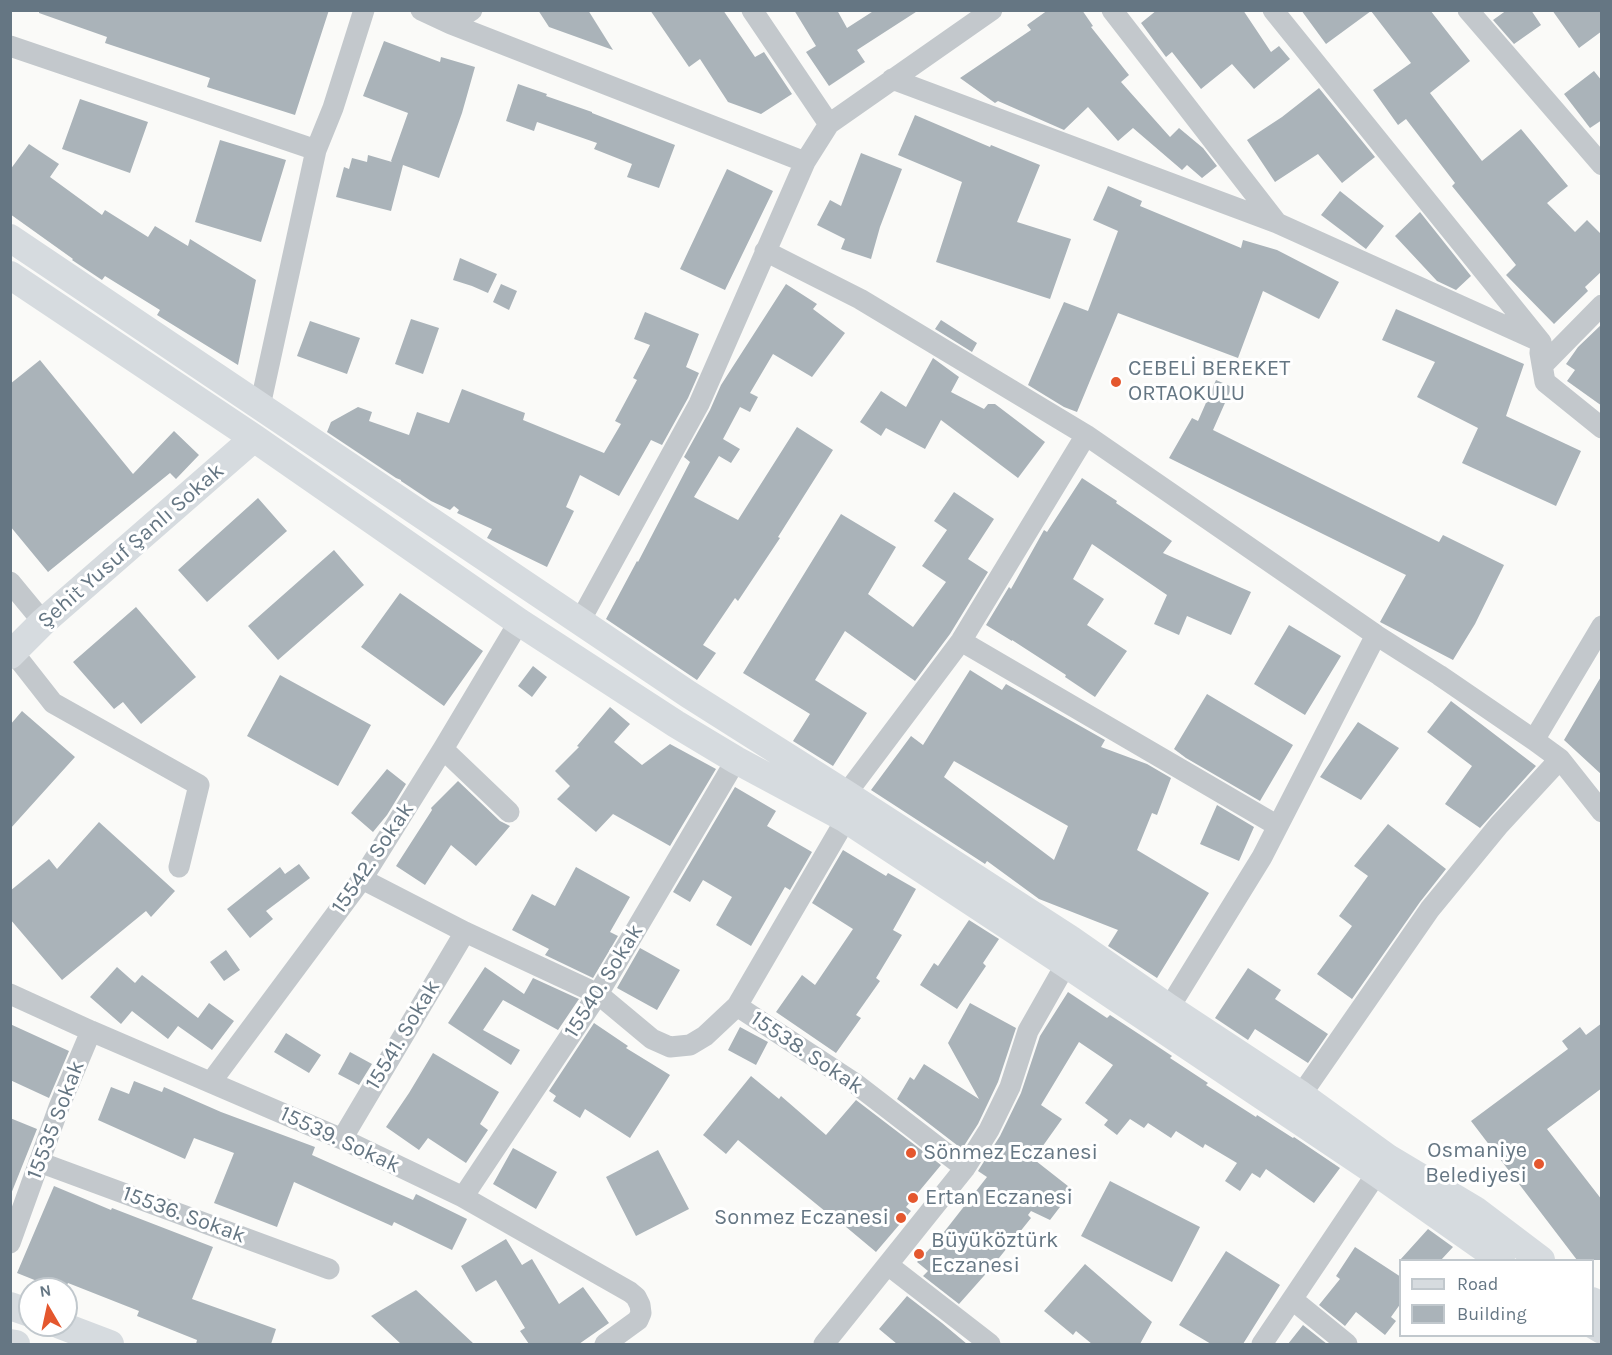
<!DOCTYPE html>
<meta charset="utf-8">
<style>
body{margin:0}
#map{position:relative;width:1612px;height:1355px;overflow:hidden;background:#fafaf8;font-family:Karla,sans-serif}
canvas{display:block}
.frame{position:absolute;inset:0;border:12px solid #657683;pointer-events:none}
.legend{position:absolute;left:1399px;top:1259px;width:195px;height:78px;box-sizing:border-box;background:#fff;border:2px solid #c1c8cd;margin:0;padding:8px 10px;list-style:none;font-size:18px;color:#657683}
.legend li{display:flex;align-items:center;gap:12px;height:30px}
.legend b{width:30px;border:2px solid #c1c8cd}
.north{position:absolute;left:18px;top:1277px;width:60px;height:60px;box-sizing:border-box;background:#fff;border:2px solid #c1c8cd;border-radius:50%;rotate:351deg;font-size:16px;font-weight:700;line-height:24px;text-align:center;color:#657683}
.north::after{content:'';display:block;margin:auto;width:21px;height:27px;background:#e4572e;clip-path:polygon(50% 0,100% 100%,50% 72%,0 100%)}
</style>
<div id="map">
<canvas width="1612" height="1355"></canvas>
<div class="frame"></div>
<ul class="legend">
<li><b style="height:8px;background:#d6dbdf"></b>Road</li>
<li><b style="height:16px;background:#aab3b9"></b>Building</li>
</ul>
<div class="north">N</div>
</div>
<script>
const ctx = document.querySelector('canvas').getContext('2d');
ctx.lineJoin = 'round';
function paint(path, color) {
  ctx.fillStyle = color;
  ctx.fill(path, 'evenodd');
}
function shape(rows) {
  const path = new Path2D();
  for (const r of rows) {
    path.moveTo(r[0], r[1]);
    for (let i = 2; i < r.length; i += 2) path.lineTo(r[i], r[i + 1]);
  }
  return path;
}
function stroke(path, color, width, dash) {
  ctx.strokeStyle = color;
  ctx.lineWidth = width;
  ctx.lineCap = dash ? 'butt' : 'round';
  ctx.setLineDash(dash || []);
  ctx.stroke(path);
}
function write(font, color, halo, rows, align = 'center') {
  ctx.font = font + ' Karla,sans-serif';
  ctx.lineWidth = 6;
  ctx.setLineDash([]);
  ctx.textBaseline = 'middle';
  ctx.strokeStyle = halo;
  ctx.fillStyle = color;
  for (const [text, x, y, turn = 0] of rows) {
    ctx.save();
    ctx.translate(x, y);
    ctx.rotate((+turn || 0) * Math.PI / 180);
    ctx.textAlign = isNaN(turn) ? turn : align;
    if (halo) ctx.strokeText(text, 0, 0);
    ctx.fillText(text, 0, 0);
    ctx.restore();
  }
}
paint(shape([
 [39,10,329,10,295,115,207,87,210,78,105,43,107,37,39,13],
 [538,10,588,10,613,50,549,27],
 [650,10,723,10,755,57,764,52,792,94,761,114,728,102,700,59,689,67],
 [794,10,837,10,847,28,875,10,919,10,857,50,865,62,829,86,806,52,816,46],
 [1048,10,1082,10,1093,26,1091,27,1129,75,1121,82,1170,137,1179,128,1203,148,1217,166,1202,178,1187,165,1182,170,1133,128,1118,141,1088,107,1064,130,998,101,995,103,960,78,1031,30,1027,25],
 [1157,10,1243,10,1271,52,1279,46,1290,59,1254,89,1232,64,1201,89,1172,52,1166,57,1141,23],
 [1301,10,1430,10,1470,61,1430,93,1482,161,1521,129,1568,186,1547,203,1575,232,1587,220,1602,235,1602,271,1585,287,1588,291,1554,324,1506,275,1516,265,1452,186,1455,183,1406,119,1398,125,1373,90,1411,63,1371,11,1326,44],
 [1507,10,1531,10,1541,25,1514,44,1493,20],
 [1552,10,1602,10,1602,31,1579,48],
 [384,41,440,62,441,57,475,67,462,113,439,178,403,165,391,211,336,197,344,167,349,169,352,158,367,162,368,155,392,162,391,161,408,113,363,96],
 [1594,71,1602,81,1602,120,1590,128,1564,94],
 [518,84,547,94,546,96,592,112,592,113,675,145,659,188,627,177,632,164,594,149,597,143,537,122,534,131,506,121],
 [1319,88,1375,157,1342,183,1318,154,1275,182,1247,140,1282,117],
 [80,99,148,122,130,173,62,149],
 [915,115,990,147,991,145,1040,165,1017,222,1071,239,1050,299,936,262,962,182,898,155],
 [220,140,286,160,261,242,195,222],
 [29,144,59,164,50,177,102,215,105,210,148,237,155,226,188,246,190,239,256,280,238,365,157,315,160,310,105,276,102,280,72,260,73,259,10,214,10,170],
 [861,153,902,169,880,227,871,259,841,249,845,239,817,225,830,200,841,206],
 [727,169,773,191,725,290,680,269],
 [1108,186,1142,201,1140,206,1241,248,1243,240,1277,250,1339,282,1319,319,1263,291,1238,358,1118,313,1077,412,1064,407,1028,385,1064,302,1088,311,1118,231,1093,220],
 [1340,191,1384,226,1366,249,1321,215],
 [1420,212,1471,276,1456,290,1437,281,1395,236],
 [460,258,497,274,488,293,472,286,453,280],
 [501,284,517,291,509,310,493,302],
 [786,284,817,304,813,309,845,333,812,377,773,354,750,393,758,397,750,412,740,407,723,439,740,449,731,463,719,456,694,497,738,520,797,427,833,450,778,537,780,538,738,601,735,598,703,645,716,653,697,680,606,619,637,561,638,562,690,462,684,457,710,410,721,385],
 [1396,309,1524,364,1506,416,1581,451,1556,506,1462,463,1478,428,1417,397,1435,362,1382,340],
 [645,312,699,334,686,367,699,373,688,398,662,445,651,440,619,496,580,475,566,507,574,511,547,567,487,538,492,529,457,513,459,510,454,506,450,510,431,501,401,481,401,480,396,478,327,432,331,422,358,407,372,412,369,421,409,435,417,412,449,423,462,389,525,413,523,420,604,453,621,424,615,421,637,380,633,378,650,345,634,339],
 [411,319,439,328,423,374,395,364],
 [941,320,977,343,972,352,935,329],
 [310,321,360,338,347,374,297,356],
 [1602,324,1602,406,1567,381,1575,370,1566,364,1578,347],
 [933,358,959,377,951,392,984,409,988,404,995,404,1045,442,1018,478,941,420,925,449,886,428,881,436,860,422,881,391,906,407],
 [40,360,133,474,174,431,199,455,176,479,170,473,48,572,10,526,10,384],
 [1216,380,1232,387,1213,430,1439,542,1443,535,1504,565,1475,624,1453,660,1380,622,1406,575,1169,458,1192,418,1198,421],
 [1082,478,1117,501,1116,503,1172,541,1163,553,1251,592,1231,635,1187,616,1179,635,1154,624,1167,595,1092,544,1073,579,1104,599,1087,625,1127,651,1095,697,1065,677,1066,675,1012,640,1012,641,986,625,1009,587,1011,589,1044,530,1047,532],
 [954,492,994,519,968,559,988,572,950,634,915,681,845,631,815,680,867,713,833,766,793,741,810,714,743,673,841,514,896,547,868,594,913,627,946,582,922,566,947,530,934,521],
 [258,498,287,531,207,602,178,570],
 [334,550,364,585,278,660,248,626],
 [400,593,483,651,444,706,361,647],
 [136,607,196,677,141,724,123,702,114,709,73,662],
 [1289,625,1341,656,1305,715,1254,684],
 [533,666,547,677,532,697,518,686],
 [970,670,1002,690,1006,684,1105,740,1101,747,1147,764,1171,778,1157,815,1152,813,1137,850,1209,893,1157,978,1108,946,1118,930,1039,899,987,861,985,864,871,790,911,736,923,745],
 [954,761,1068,826,1054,860,944,777],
 [280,675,371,725,338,786,247,736],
 [1602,675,1602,775,1564,740],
 [1207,694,1293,745,1260,801,1186,758,1174,749],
 [1451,701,1536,766,1480,828,1445,804,1472,766,1427,732],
 [610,707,630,724,614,742,642,765,670,744,716,769,670,846,613,814,596,832,557,799,570,786,555,771,579,747,577,746],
 [22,711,75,757,10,829,10,725],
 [1358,722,1399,748,1361,800,1320,777],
 [387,769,406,784,387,815,373,832,351,813],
 [458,781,500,821,510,826,476,866,451,845,425,885,396,866,432,810,431,808],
 [735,787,776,811,767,826,812,852,790,890,785,887,751,946,716,925,732,897,703,880,690,902,673,892],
 [1217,805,1254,827,1239,861,1200,844],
 [99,822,175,891,151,917,146,911,62,980,10,919,10,891,49,859,57,869],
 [1388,824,1446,869,1420,902,1352,999,1317,974,1352,926,1339,916,1368,876,1354,866],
 [843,850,886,876,888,873,916,889,893,930,902,935,876,978,880,981,856,1015,861,1018,836,1053,776,1012,802,975,815,985,853,929,812,903],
 [299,864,310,878,266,911,273,919,250,938,227,909,280,867,285,874],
 [576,867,630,897,610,932,618,936,593,978,545,955,549,949,512,930,532,894,555,906],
 [969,920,999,939,983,963,986,966,957,1009,920,985,934,963,938,966],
 [640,948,680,970,657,1010,617,988],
 [226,950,240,970,224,981,210,962],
 [117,967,135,983,142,975,198,1018,209,1003,234,1021,212,1050,178,1026,168,1039,132,1011,121,1024,90,997],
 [485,967,524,994,533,978,579,999,558,1030,503,1000,483,1030,520,1050,511,1065,448,1023],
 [1248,968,1281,990,1275,999,1328,1034,1308,1063,1255,1029,1248,1040,1215,1018],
 [1068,992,1107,1018,1110,1015,1142,1036,1172,1056,1170,1058,1208,1083,1206,1085,1256,1117,1257,1115,1293,1138,1294,1137,1340,1168,1314,1203,1266,1169,1260,1178,1252,1173,1240,1191,1225,1181,1237,1163,1205,1144,1203,1148,1176,1131,1171,1138,1148,1123,1144,1128,1130,1119,1117,1135,1104,1125,1108,1120,1085,1103,1113,1065,1079,1042,1041,1105,1062,1119,1035,1157,1038,1159,1036,1161,1073,1190,1050,1220,1031,1211,1028,1215,1031,1218,991,1268,959,1304,923,1276,928,1271,917,1262,937,1241,987,1177,978,1171,1000,1136,1021,1093,1040,1036],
 [970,1003,1016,1028,998,1082,978,1124,962,1149,897,1099,910,1077,914,1080,924,1064,979,1099,948,1043],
 [594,1023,628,1046,626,1048,670,1075,630,1138,585,1109,580,1118,553,1101,556,1096,549,1091],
 [1602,1023,1602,1088,1547,1129,1602,1200,1602,1260,1577,1260,1471,1121,1568,1049,1562,1041,1580,1027,1586,1035],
 [10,1024,69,1051,49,1098,10,1080],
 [740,1027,768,1042,756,1065,728,1050],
 [286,1033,321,1055,309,1073,274,1052],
 [350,1052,372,1064,359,1085,338,1074],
 [433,1053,499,1092,480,1124,488,1130,466,1163,428,1138,419,1150,386,1127,409,1093],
 [751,1076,779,1099,781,1096,826,1135,856,1100,941,1165,906,1207,911,1211,876,1252,827,1211,826,1212,738,1140,726,1154,703,1135],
 [134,1081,162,1092,164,1087,221,1112,315,1147,312,1155,413,1200,416,1194,467,1219,452,1250,394,1222,392,1226,294,1182,277,1227,214,1203,234,1153,194,1138,185,1159,98,1120,111,1087,129,1094],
 [10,1118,37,1129,11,1194,10,1194],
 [513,1148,557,1172,536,1209,493,1184],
 [658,1150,689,1209,636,1236,606,1177],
 [1110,1181,1200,1227,1172,1282,1081,1236],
 [54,1186,111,1210,112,1208,213,1247,192,1299,276,1329,271,1344,196,1344,197,1340,137,1316,139,1311,68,1283,65,1289,57,1289,17,1273],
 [1428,1229,1453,1247,1441,1260,1400,1260],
 [506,1239,522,1265,532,1259,559,1304,583,1287,609,1323,579,1344,529,1344,520,1331,525,1328,496,1280,476,1292,461,1266],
 [1355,1247,1401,1277,1401,1303,1391,1317,1396,1321,1385,1335,1356,1312,1345,1326,1319,1305,1340,1279,1336,1276],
 [1226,1251,1280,1285,1243,1344,1211,1344,1179,1325],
 [1085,1264,1152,1322,1140,1344,1092,1344,1076,1331,1073,1335,1044,1311],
 [416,1290,474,1344,401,1344,371,1316],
 [907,1296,942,1323,967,1344,897,1344,879,1329],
 [1303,1325,1327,1344,1288,1344]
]), '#aab3b9');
stroke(shape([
 [421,10,451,24,805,162],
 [752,10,829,124],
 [1112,10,1277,223],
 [1273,10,1541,342,1540,353,1545,382,1602,428],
 [1468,10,1602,165],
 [451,24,472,10],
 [10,46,316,150],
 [892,79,1277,223,1541,342],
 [765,251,860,299,1086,435,1376,635,1439,675,1534,740,1560,759,1602,812],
 [1543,365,1602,305],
 [260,406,316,150,333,108,364,10],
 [10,582,43,622],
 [580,621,699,404,805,162,829,124,992,10],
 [961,641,1278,826],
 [13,652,53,703,199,785,179,867],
 [1534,740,1602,626],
 [443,749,509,812],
 [846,794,961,641,1086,435],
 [362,879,465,932,598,994,652,1039,670,1047,690,1045,705,1036,737,1006,856,1084,965,1168],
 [10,994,91,1031,342,1139,463,1197,630,1292,636,1297,640,1305,641,1313,638,1320,605,1344],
 [737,1006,846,819],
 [1169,1008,1262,857,1376,635],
 [211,1082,362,879,443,749,519,622],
 [1301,1095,1430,909,1499,825,1560,759],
 [342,1139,465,932],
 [39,1162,329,1269],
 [463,1197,598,994,736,760],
 [10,1243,59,1107,91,1031],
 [888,1265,990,1344],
 [1293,1300,1347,1344],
 [824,1344,965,1168,989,1130,1010,1087,1028,1031,1066,964],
 [1262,1344,1377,1173]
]), '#c3c8cc', 21);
stroke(shape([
 [10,238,688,694,846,794,1070,939,1169,1008,1301,1095,1388,1158,1475,1210,1541,1260],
 [10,275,254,438,519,622,676,724,736,760,846,819,1066,964,1377,1173,1501,1260],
 [10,655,43,622,254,438],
 [1592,1301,1602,1307],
 [10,1306,30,1313],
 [1592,1324,1602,1330],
 [60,1325,110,1344],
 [10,1343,16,1344]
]), '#d6dbdf', 28);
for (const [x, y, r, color] of [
 [1116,382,6,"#e4572e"],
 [911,1153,6,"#e4572e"],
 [1539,1164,6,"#e4572e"],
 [913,1198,6,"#e4572e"],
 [901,1218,6,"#e4572e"],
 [919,1254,6,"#e4572e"]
]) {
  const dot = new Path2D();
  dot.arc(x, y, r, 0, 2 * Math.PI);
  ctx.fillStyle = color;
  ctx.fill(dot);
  stroke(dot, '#fff', 2);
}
write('22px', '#657683', '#fff', [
 ["CEBELİ BEREKET",1128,369],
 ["ORTAOKULU",1128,394],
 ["Osmaniye",1527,1151,"right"],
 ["Belediyesi",1527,1176,"right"],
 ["Sönmez Eczanesi",923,1153],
 ["Ertan Eczanesi",925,1198],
 ["Sonmez Eczanesi",889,1218,"right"],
 ["Büyüköztürk",931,1241],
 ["Eczanesi",931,1266]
], 'left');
write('22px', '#657683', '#fff', [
 ["Şehit Yusuf Şanlı Sokak",131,546,-41],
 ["15542. Sokak",373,858,-56],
 ["15540. Sokak",604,981,-58],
 ["15541. Sokak",403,1035,-59],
 ["15538. Sokak",807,1053,34],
 ["15535 Sokak",56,1120,-69],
 ["15539. Sokak",340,1140,25],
 ["15536. Sokak",184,1215,20]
]);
</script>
